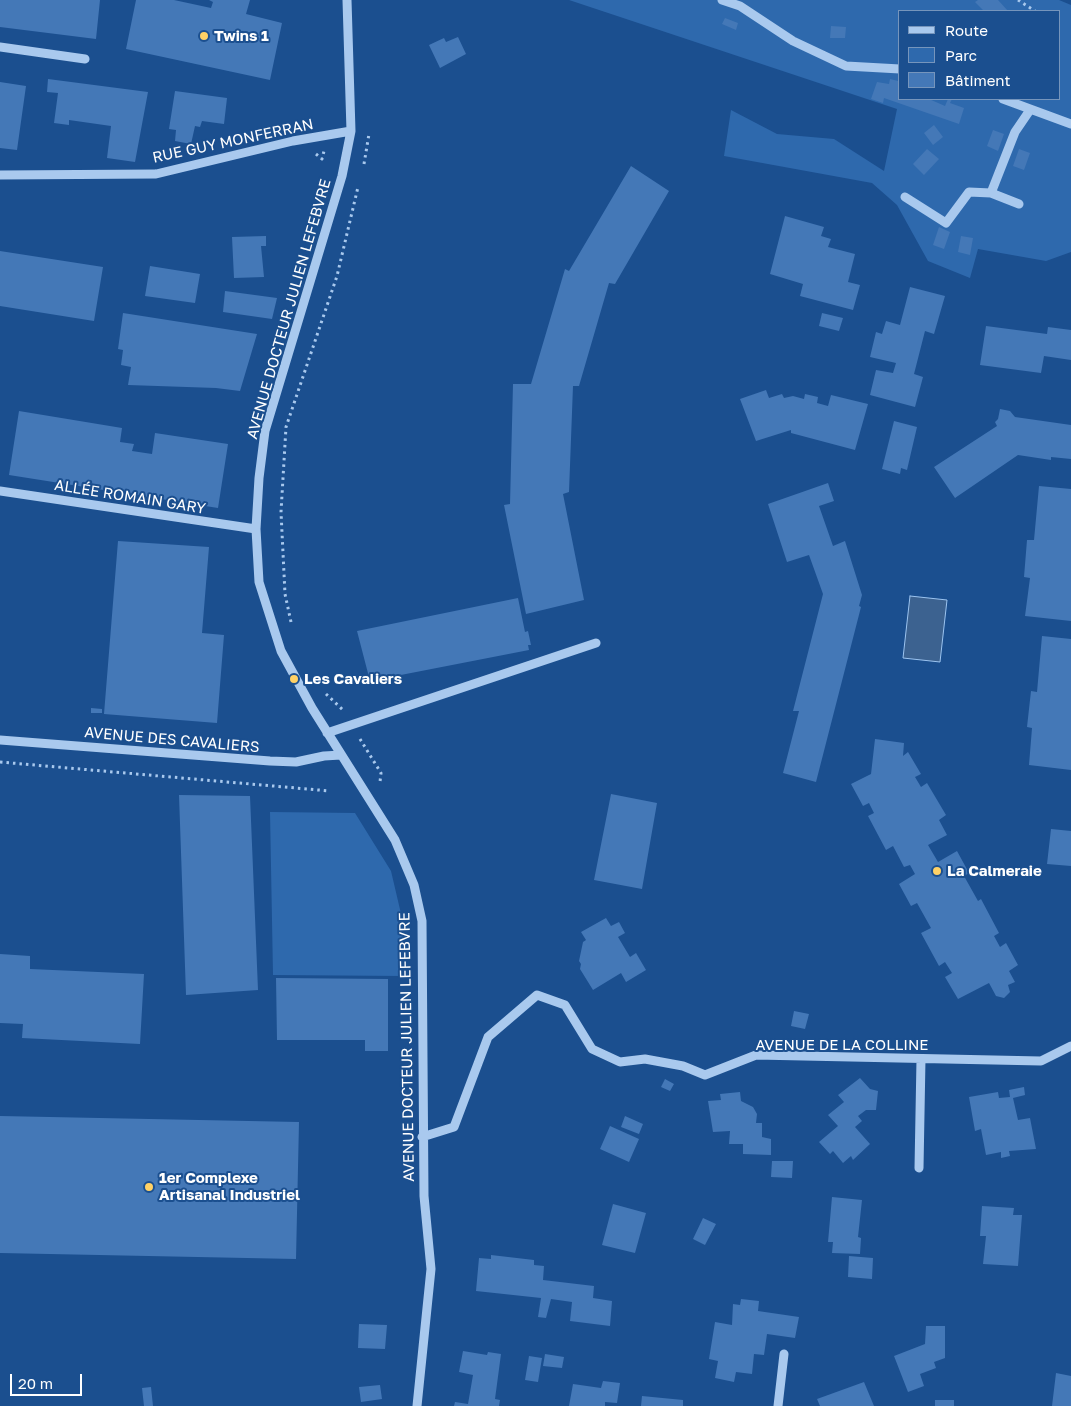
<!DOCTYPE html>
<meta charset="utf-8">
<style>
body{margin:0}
#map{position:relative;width:1071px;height:1406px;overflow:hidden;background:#1b4f8f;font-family:"Golos Text",sans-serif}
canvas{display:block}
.legend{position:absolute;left:898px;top:10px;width:162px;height:90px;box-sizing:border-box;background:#1b4f8f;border:1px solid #7695bc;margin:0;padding:6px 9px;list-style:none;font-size:15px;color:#fff}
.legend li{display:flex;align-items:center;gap:10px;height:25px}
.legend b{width:25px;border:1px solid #7695bc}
.scale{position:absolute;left:10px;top:1374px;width:72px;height:22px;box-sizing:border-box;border:2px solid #fff;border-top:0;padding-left:6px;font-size:15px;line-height:18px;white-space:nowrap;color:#fff;-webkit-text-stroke:4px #1b4f8f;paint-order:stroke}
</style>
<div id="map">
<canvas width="1071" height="1406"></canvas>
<ul class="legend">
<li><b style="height:6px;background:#a9c9ee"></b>Route</li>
<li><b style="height:14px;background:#2e69ad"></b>Parc</li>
<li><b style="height:14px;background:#4478b7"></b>Bâtiment</li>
</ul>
<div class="scale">20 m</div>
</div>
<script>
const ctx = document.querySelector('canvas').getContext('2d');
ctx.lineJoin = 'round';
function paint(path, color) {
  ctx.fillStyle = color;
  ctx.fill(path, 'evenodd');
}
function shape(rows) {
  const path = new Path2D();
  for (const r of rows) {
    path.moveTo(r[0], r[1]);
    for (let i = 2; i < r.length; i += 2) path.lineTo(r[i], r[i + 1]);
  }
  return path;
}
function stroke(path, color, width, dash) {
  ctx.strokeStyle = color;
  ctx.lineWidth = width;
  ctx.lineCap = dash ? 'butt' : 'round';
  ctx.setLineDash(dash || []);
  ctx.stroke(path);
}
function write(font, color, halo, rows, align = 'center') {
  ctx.font = font + ' "Golos Text",sans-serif';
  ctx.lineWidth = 4;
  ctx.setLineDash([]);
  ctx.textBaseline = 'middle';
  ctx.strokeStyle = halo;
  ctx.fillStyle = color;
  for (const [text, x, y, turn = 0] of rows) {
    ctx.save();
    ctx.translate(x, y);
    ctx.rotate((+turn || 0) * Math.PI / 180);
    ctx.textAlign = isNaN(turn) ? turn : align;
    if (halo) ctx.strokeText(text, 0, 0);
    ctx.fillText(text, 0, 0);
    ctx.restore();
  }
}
paint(shape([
 [569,0,1059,0,1071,5,1071,252,1046,261,978,249,970,278,928,261,897,205,872,183,724,156,731,110,777,134,834,139,884,171,897,109],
 [900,11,1060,11,1060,99,900,99],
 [270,812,355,813,391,871,402,918,404,976,273,975]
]), '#2e69ad');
const water = shape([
 [910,596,947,600,940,662,903,658,910,596]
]);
paint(water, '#3c6290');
stroke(water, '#9cc4f0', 1);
paint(shape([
 [0,0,100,0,96,39,0,27],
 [136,0,174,0,211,8,213,2,209,0,250,0,246,14,282,23,270,80,126,49],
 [978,0,998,0,1008,11,984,11,975,2],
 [725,18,738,23,736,30,722,24],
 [831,26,846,27,845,38,830,38],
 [458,37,466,54,440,68,429,45,444,38,446,42],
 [900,76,900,99,929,99,945,106,948,99,952,99,950,103,964,108,959,124,884,98,883,103,871,99,877,82,889,84,890,79,898,81],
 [48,79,148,92,135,162,107,158,111,126,69,120,69,125,54,123,58,93,47,92],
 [0,82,26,86,17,150,0,148],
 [175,91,227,98,224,124,202,121,200,127,195,126,191,144,175,141,176,130,169,129],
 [934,125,943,137,933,145,924,133],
 [993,130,1004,134,998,151,987,146],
 [927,149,939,159,924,175,913,164],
 [1019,149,1030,153,1024,170,1013,166],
 [631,166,669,191,615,284,609,283,579,386,573,386,569,492,563,494,584,600,526,614,504,505,510,504,513,384,531,384,565,269,569,271],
 [785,216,824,227,821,236,831,239,828,247,855,254,848,282,860,285,853,310,800,296,803,284,770,274],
 [939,227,950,232,944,249,933,245],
 [266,236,266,246,261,246,264,277,234,278,232,237],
 [961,236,973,238,970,255,958,252],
 [0,251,103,267,94,321,0,306],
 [150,266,200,274,195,303,145,296],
 [910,287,945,296,934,334,925,331,914,374,923,377,915,407,870,395,876,370,893,373,896,363,870,357,876,332,882,334,886,321,900,325],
 [225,291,277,298,272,319,223,312],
 [123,313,257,334,240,391,216,388,128,385,131,367,121,365,123,350,118,349],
 [822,313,843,318,839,331,819,326],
 [986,326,1047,334,1048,327,1071,330,1071,360,1044,356,1041,373,980,365],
 [766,390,769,398,782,394,784,398,793,396,804,399,805,394,818,397,817,403,828,406,831,395,868,404,855,450,791,433,791,430,756,441,740,399],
 [1000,409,1010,411,1015,417,1071,425,1071,459,1051,457,1051,460,1018,455,955,498,934,467,997,426,995,422,998,419],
 [19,411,122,428,120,442,134,444,132,451,152,454,155,433,228,444,218,508,9,475],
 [894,421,917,427,907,470,901,468,900,474,882,469],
 [828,483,834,501,819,506,833,546,845,541,862,595,859,606,861,607,816,782,783,773,799,711,793,711,823,594,809,555,787,562,768,504],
 [1039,486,1071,489,1071,621,1025,616,1030,578,1024,577,1027,540,1034,540],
 [118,541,209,547,202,633,224,635,217,723,104,714],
 [518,598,525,632,528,631,531,645,528,645,529,650,370,681,357,631],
 [1042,636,1071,639,1071,770,1029,765,1032,728,1027,727,1031,691,1037,692],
 [91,708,102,709,102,713,91,713],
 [875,739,904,743,903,756,908,752,921,774,915,777,921,787,927,783,946,815,939,820,947,835,928,845,938,862,957,851,969,873,964,876,978,901,981,899,999,933,994,936,1000,947,1006,943,1018,965,1009,971,1015,982,1008,985,1010,992,1004,998,996,996,989,983,958,999,945,977,952,973,945,962,939,966,921,933,931,928,917,903,911,906,899,884,915,874,910,865,904,867,893,846,886,850,868,816,874,813,869,803,863,806,851,784,871,774],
 [611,794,657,803,642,889,594,880],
 [179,795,250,796,258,990,186,995],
 [1051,829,1071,831,1071,866,1047,864],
 [606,918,611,926,619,922,625,933,618,937,630,957,636,953,646,970,626,982,621,973,593,990,580,969,581,964,579,961,583,942,586,940,581,932],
 [0,954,30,956,30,969,144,974,140,1044,22,1038,23,1024,0,1023],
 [276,978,388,979,388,1051,365,1051,365,1040,277,1040],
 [794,1011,809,1014,805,1029,791,1026],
 [860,1078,870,1089,878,1091,876,1110,866,1110,858,1116,862,1121,855,1127,870,1144,853,1160,851,1156,843,1163,833,1151,830,1154,819,1142,838,1126,828,1115,844,1102,838,1095],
 [665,1079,674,1084,670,1091,661,1087],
 [1024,1087,1025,1095,1013,1098,1018,1120,1030,1118,1036,1149,1009,1151,1010,1156,1001,1158,1001,1152,986,1155,981,1129,975,1131,969,1097,998,1092,999,1098,1010,1097,1009,1090],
 [740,1092,741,1101,753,1107,757,1114,756,1123,762,1123,762,1137,771,1139,771,1155,743,1154,743,1144,729,1144,730,1131,713,1132,708,1101,721,1100,720,1094],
 [0,1116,299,1122,296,1259,0,1253],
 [625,1116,643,1124,639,1134,621,1127],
 [610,1126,639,1139,629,1162,600,1149],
 [772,1161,793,1161,792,1178,771,1177],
 [832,1197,862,1200,858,1237,861,1238,860,1254,832,1253,833,1242,828,1242],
 [613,1204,646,1213,635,1253,602,1245],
 [982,1206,1014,1208,1013,1215,1022,1215,1018,1266,983,1264,986,1236,980,1236],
 [703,1218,716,1224,705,1245,693,1239],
 [491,1255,534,1260,534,1265,544,1266,543,1280,594,1286,593,1298,612,1301,610,1326,570,1321,572,1302,551,1299,546,1318,538,1317,541,1298,476,1291,479,1258,491,1259],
 [849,1256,873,1258,872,1279,848,1277],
 [741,1299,759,1301,758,1311,799,1317,795,1338,767,1334,764,1355,754,1354,752,1374,736,1372,734,1382,715,1378,718,1361,709,1359,715,1322,732,1325,733,1304,740,1305],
 [359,1324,387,1325,385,1349,358,1348],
 [926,1326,945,1326,945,1358,934,1362,936,1368,920,1374,924,1386,908,1392,894,1356,925,1344],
 [463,1351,487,1355,488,1352,501,1354,495,1399,500,1400,499,1406,454,1406,455,1402,468,1404,473,1375,459,1372],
 [545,1354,564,1357,562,1368,543,1366],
 [529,1356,542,1358,538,1382,525,1380],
 [1056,1373,1071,1376,1071,1406,1052,1406],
 [603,1381,620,1383,617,1403,605,1402,605,1406,569,1406,573,1384,601,1388],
 [864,1382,874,1406,820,1406,817,1399],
 [380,1385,382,1399,361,1402,359,1387],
 [151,1387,153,1406,144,1406,142,1388],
 [642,1396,683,1400,683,1406,641,1406],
 [935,1400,954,1400,954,1406,935,1406]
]), '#4478b7');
stroke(shape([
 [1018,0,1035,11],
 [316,154,322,159,324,151],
 [364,164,369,134],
 [291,622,285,594,281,512,286,427,337,276,358,187],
 [326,694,343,710],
 [360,739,381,773,380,782],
 [0,762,330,791]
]), '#a9c9ee', 3, [2.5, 4]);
stroke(shape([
 [347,0,351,131,342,176,265,431,259,478,256,529,259,582,281,651,312,708,395,840,414,885,422,921,424,1196,431,1269,417,1406],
 [722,0,740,6,793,41,846,66,900,69],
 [0,47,85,59],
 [1003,99,1071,124],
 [0,175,156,174,293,141,351,131],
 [991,193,1019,204],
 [905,197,946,223,969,192,991,193,1015,132,1030,110],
 [0,491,256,529],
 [327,733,596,643],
 [0,740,270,761,296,762,324,756,341,755],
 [422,1137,454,1127,488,1037,537,995,565,1005,592,1049,620,1062,645,1059,683,1066,705,1075,756,1055,1041,1061,1071,1046],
 [919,1168,921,1059],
 [778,1406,784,1354]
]), '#a9c9ee', 9);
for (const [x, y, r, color] of [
 [204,36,5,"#ffd166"],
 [294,679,5,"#ffd166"],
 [937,871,5,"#ffd166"],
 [149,1187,5,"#ffd166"]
]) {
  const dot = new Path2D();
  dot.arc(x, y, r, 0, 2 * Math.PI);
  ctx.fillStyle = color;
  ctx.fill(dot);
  stroke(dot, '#1b4f8f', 2);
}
write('bold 15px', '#fff', '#1b4f8f', [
 ["Twins 1",214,36],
 ["Les Cavaliers",304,679],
 ["La Calmeraie",947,871],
 ["1er Complexe",159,1178],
 ["Artisanal Industriel",159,1195]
], 'left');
write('15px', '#fff', '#1b4f8f', [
 ["RUE GUY MONFERRAN",233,141,-12],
 ["AVENUE DOCTEUR JULIEN LEFEBVRE",289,309,-74],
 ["ALLÉE ROMAIN GARY",130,497,9],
 ["AVENUE DES CAVALIERS",172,740,5],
 ["AVENUE DE LA COLLINE",842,1045],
 ["AVENUE DOCTEUR JULIEN LEFEBVRE",407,1047,-91]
]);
</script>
